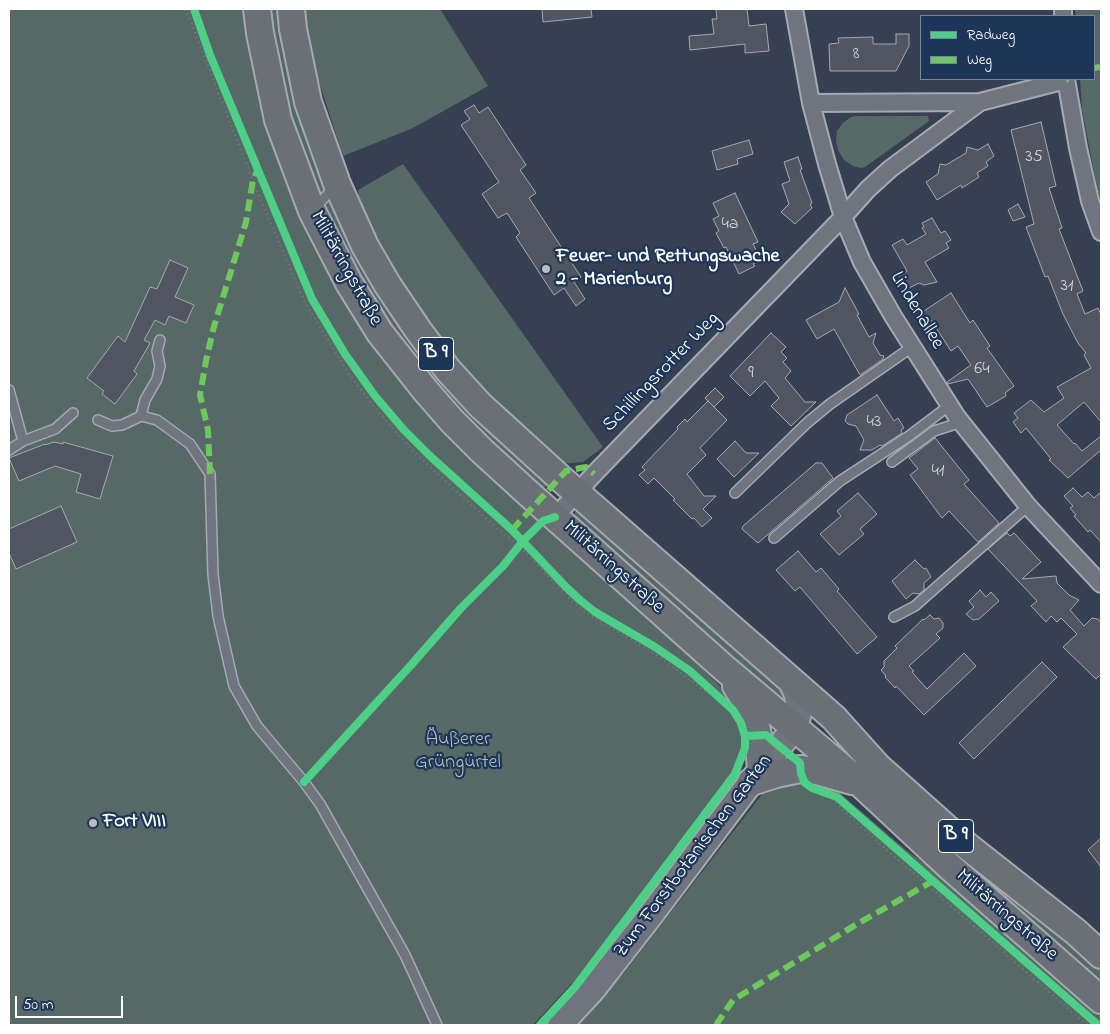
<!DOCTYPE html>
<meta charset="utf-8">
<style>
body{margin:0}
#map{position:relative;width:1110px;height:1034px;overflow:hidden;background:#364052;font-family:"Indie Flower",sans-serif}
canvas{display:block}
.frame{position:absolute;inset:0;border:10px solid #fff;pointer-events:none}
.legend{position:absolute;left:920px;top:15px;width:175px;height:65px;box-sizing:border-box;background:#1d3557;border:1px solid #77869a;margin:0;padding:6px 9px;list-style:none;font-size:15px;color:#fff}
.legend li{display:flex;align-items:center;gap:10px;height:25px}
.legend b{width:25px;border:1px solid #77869a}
.scale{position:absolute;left:15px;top:996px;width:108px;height:22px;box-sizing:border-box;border:2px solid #fff;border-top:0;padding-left:6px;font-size:15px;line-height:18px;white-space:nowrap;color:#fff;-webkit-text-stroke:4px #1d3557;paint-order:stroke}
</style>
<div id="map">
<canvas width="1110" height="1034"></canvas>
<div class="frame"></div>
<ul class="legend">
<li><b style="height:6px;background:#4dcf88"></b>Radweg</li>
<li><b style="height:6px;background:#6dc95d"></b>Weg</li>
</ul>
<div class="scale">50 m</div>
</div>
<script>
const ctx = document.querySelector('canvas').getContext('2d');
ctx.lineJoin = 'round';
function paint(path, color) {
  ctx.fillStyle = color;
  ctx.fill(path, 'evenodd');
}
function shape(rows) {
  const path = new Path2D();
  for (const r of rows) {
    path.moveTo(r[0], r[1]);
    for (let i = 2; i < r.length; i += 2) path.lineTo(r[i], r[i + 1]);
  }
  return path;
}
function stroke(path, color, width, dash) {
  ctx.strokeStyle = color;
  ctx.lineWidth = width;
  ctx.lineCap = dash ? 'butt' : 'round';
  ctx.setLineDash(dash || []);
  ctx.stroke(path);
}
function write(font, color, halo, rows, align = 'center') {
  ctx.font = font + ' "Indie Flower",sans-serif';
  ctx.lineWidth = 4.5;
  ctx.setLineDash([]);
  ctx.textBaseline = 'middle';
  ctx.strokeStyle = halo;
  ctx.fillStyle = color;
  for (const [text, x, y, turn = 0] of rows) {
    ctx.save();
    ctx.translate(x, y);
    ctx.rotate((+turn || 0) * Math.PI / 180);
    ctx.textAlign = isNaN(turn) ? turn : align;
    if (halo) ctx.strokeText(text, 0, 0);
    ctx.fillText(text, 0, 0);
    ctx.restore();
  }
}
paint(shape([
 [9,9,244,9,245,28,268,126,348,300,601,569,722,688,740,707,749,732,733,770,575,980,533,1025,9,1025],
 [265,9,281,9,329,186,318,200,289,123],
 [305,9,440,9,488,86,413,128,343,156,310,54],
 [1075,9,1101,9,1101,201,1098,192,1082,110,1080,79,1094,79,1094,16,1076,16],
 [856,116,928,116,929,121,865,167,861,168,853,166,844,160,838,150,836,142,837,131,843,123,851,117],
 [403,164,603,447,583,462,558,464,471,377,411,299,361,210,358,190],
 [334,196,357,248,551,479,542,491,447,401,366,293,322,209],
 [581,509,784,686,789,701,781,703,574,520,574,515,576,511],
 [821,734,983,877,1101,966,1101,986],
 [783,782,827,782,906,850,953,884,1101,1013,1101,1025,578,1025,624,973,763,793]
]), '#566967');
const building = shape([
 [542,9,591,9,592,17,543,22,542,9],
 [716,9,747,9,749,26,766,24,769,51,745,53,745,44,690,50,689,36,714,34,712,19,717,19,716,9],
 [896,34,909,34,909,46,896,71,830,71,829,44,839,43,838,38,873,37,873,44,896,44,896,34],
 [474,105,479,113,488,107,526,165,520,170,536,193,529,198,581,277,574,282,585,299,576,306,564,288,554,295,516,237,520,233,507,213,498,218,482,194,499,182,461,125,470,119,464,111,474,105],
 [1041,122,1056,186,1049,188,1062,228,1059,229,1083,291,1077,294,1085,314,1098,308,1101,315,1101,422,1084,402,1057,425,1074,444,1075,443,1082,451,1101,436,1101,450,1068,478,1049,460,1051,459,1026,428,1021,433,1013,422,1018,418,1014,413,1031,400,1044,412,1064,398,1057,387,1091,368,1084,355,1086,353,1078,343,1063,314,1048,276,1045,277,1026,227,1034,224,1011,130,1041,122],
 [749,140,753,154,737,159,738,164,717,170,712,151,749,140],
 [988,144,994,156,986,162,988,166,977,173,979,177,962,188,961,185,937,200,926,182,938,174,940,164,946,165,966,153,967,147,978,150,988,144],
 [798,157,802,169,800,170,812,203,810,204,812,208,795,224,781,212,789,204,782,184,790,181,784,162,798,157],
 [735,193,758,242,753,244,761,260,753,264,755,266,739,274,726,247,724,248,716,233,719,231,713,219,719,216,713,203,735,193],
 [1018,204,1025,217,1013,221,1008,210,1018,204],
 [932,218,941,233,945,231,951,240,946,243,949,248,925,262,937,282,924,285,919,283,907,289,899,276,907,271,892,245,903,239,907,245,926,234,922,228,924,227,922,223,932,218],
 [170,260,188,268,175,297,194,305,186,323,169,316,165,325,155,320,144,340,150,343,134,371,137,374,115,404,102,394,104,391,87,378,118,336,125,342,150,287,157,289,170,260],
 [845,288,859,314,857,315,869,337,876,333,873,343,880,355,884,356,883,359,860,375,834,329,817,339,806,320,839,302,845,288],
 [951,293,970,323,973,320,990,346,987,348,1014,386,1005,393,1006,396,987,407,968,379,948,384,947,382,971,365,958,346,951,351,931,320,927,322,921,313,951,293],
 [771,333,786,347,781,352,787,358,783,362,791,371,785,378,805,402,816,402,791,426,771,406,779,398,765,381,750,396,730,376,771,333],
 [715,388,724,397,714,407,705,398,715,388],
 [877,395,894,421,898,418,904,428,901,430,902,433,882,446,880,445,872,450,860,450,864,440,856,426,848,424,845,421,847,415,877,395],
 [708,401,727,420,700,448,706,455,687,474,704,496,716,496,703,509,712,518,702,527,694,518,692,519,673,500,675,499,654,478,648,484,639,475,645,470,642,467,678,429,677,427,685,419,687,422,708,401],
 [935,438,969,480,964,484,999,523,978,542,949,511,942,518,910,475,918,469,909,458,935,438],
 [735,441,746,453,759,453,734,477,717,459,735,441],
 [54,442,63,444,63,442,113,456,100,499,76,492,81,474,55,466,19,481,9,458,45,444,45,445,54,442],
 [816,463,822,463,833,478,758,543,742,529,743,526,816,463],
 [1073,488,1082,497,1088,492,1094,498,1101,492,1101,542,1090,530,1088,532,1074,516,1076,515,1070,508,1073,506,1064,496,1073,488],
 [858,493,877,514,860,529,864,534,839,555,820,534,841,516,837,511,858,493],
 [61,506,77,542,16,569,9,553,9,529,61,506],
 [1007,533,1010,536,1014,533,1041,562,1022,579,1056,576,1057,583,1069,595,1079,600,1070,610,1084,626,1092,618,1098,619,1101,623,1101,674,1096,679,1063,647,1077,634,1061,618,1057,622,1051,616,1046,622,1031,606,1037,601,988,549,1007,533],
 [798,551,816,572,821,568,839,589,837,591,877,637,857,654,800,587,795,591,776,570,798,551],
 [915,560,924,569,926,568,931,577,924,583,924,590,919,594,913,593,906,599,892,581,915,560],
 [980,590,986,597,991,592,999,601,979,619,973,620,966,614,974,607,969,601,980,590],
 [930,615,934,619,939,618,943,623,943,628,936,634,940,638,909,666,914,671,912,672,927,689,964,653,976,666,924,715,896,686,895,688,885,677,886,676,881,670,884,667,884,661,897,648,895,646,923,619,924,620,930,615],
 [1042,662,1057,677,974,759,959,743,1042,662],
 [1101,838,1101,867,1088,850,1101,838]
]);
paint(building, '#515461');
stroke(building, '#a5a9b1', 1);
const service = shape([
 [315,208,335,186],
 [9,390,23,441],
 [141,416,145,400,157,379,160,366,157,351,160,340],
 [98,420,112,426,122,425,141,416,157,420,190,444,210,474,213,574,218,616,234,686,257,726,304,782,320,804,405,955,437,1025],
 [9,450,23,441,55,429,73,413],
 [892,462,934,431,962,422],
 [735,493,807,423,830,404,912,347],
 [774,538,840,481,909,436,950,405],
 [894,617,915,606,1028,506]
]);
const minor = shape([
 [794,9,811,103,827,164,843,217,862,262,893,316,957,417,1028,506,1101,584],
 [1063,9,1063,16],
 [1066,79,1078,148,1090,201,1101,232],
 [811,103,980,102],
 [555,517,594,474,843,217,868,189,890,169,980,102,1066,80]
]);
const secondary = shape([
 [560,1025,594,988,650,916,751,782,795,727,799,713,798,703,797,695,790,679]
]);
const primary = shape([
 [257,9,260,33,278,120,312,211,349,283,380,333,425,390,452,421,482,451,528,493,724,668,860,783,950,867,1101,1000],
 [291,9,293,29,308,102,337,184,365,246,387,284,418,330,448,370,480,405,559,477,834,718,878,767,962,842,1076,932,1101,955],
 [736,686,749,706,755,722,758,735,761,769],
 [751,782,776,774,800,769,817,771,852,781]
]);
stroke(service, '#a5a9b1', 12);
stroke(minor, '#a5a9b1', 20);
stroke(secondary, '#a5a9b1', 28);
stroke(primary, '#a5a9b1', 30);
stroke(shape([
 [186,9,258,194,304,301,349,374,374,407,414,452,492,524,519,546,572,601,588,614,660,657,706,692,721,699],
 [512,530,513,540],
 [828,796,869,834,1087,1025]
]), '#777d86', 2.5, [1, 4]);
stroke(service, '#6f747e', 9);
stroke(minor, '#6f747e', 16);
stroke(secondary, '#6f747e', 24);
stroke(primary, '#6a7076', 26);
stroke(shape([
 [1094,68,1101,67],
 [1066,80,1068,79],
 [210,474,208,430,200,395,206,361,213,330,246,222,253,180,258,169],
 [512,530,566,471,586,467,594,474],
 [716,1025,733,1000,857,924,933,881]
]), '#6dc95d', 6, [12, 6]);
stroke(shape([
 [194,9,210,55,312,299,345,354,375,396,404,430,430,456,512,530,566,587,580,600,595,612,655,647,690,671,733,710,741,723,745,736,766,735,779,746,800,763,801,774,805,783,812,788,837,797,1098,1025],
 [304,782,412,664,461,608,503,566,523,541,543,521,555,517],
 [540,1025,575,987,735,774,745,748,745,736]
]), '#4dcf88', 8);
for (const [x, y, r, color] of [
 [546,269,5,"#b9bcc2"],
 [93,823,5,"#b9bcc2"]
]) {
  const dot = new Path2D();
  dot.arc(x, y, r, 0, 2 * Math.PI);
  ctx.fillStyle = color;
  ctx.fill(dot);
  stroke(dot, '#1d3557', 2);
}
write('18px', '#d4d4d8', null, [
 ["8",856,55],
 ["35",1034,158],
 ["4a",730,225],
 ["31",1067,287],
 ["64",982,370],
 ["9",751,374],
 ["43",874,423],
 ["41",938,472]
]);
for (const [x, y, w] of [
 [436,354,35],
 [956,836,35]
]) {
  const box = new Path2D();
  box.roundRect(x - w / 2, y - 16.5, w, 33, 4);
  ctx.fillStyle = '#1d3557';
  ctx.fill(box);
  stroke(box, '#fff', 1);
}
write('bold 19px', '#fff', null, [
 ["B 9",436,354],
 ["B 9",956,836]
]);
write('bold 20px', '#fff', '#1d3557', [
 ["Feuer- und Rettungswache",556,258],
 ["2 - Marienburg",556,281],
 ["Fort VIII",103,823]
], 'left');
write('20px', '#fff', '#1d3557', [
 ["Militärringstraße",345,269,61],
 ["Lindenallee",916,311,59],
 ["Schillingsrotter Weg",662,373,-46],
 ["Militärringstraße",613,568,42],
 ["Zum Forstbotanischen Garten",694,857,-53],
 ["Militärringstraße",1006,916,41]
]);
write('20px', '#b5bebc', '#1d3557', [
 ["Äußerer",458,741],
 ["Grüngürtel",458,764]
]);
</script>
